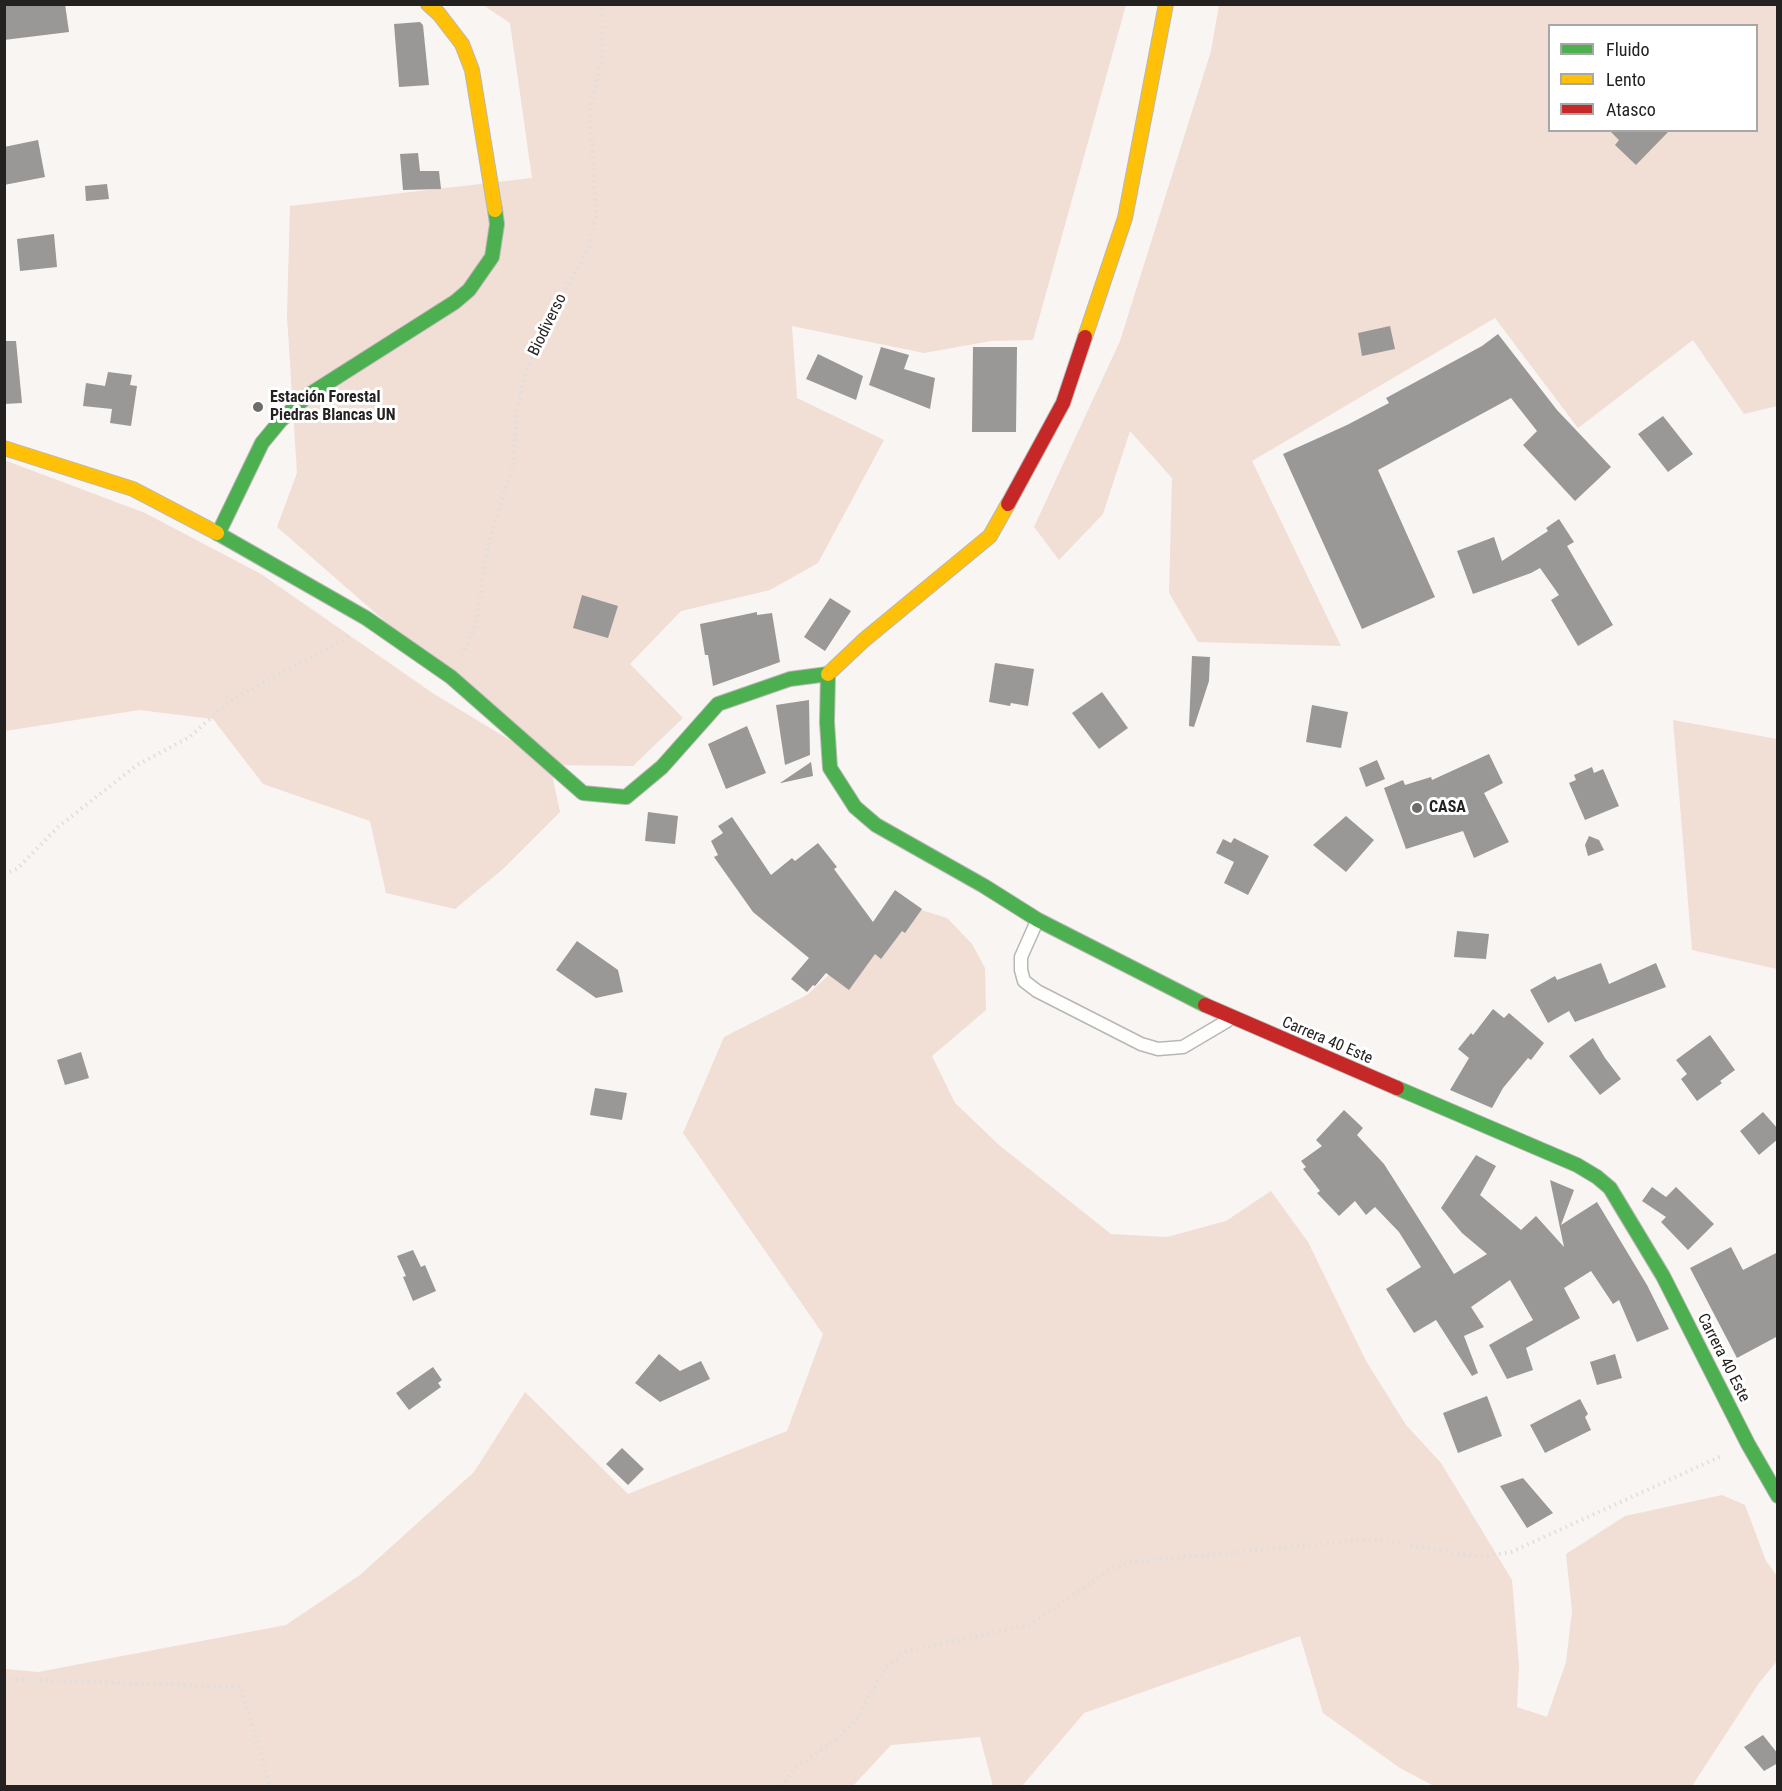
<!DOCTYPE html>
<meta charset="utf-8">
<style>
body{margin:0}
#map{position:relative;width:1782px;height:1791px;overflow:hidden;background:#f8f5f3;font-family:"Roboto Condensed",sans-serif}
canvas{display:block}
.frame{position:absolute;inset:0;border:6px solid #242221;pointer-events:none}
.legend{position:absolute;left:1548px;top:24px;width:210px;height:108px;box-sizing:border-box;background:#fff;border:2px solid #a7a7a6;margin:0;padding:8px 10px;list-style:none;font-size:18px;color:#242221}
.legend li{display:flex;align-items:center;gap:12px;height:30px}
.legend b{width:30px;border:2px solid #a7a7a6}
</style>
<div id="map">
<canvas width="1782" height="1791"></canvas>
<div class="frame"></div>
<ul class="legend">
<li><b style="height:8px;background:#4caf50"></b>Fluido</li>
<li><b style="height:8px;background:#ffc107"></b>Lento</li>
<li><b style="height:8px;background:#c62828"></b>Atasco</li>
</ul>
</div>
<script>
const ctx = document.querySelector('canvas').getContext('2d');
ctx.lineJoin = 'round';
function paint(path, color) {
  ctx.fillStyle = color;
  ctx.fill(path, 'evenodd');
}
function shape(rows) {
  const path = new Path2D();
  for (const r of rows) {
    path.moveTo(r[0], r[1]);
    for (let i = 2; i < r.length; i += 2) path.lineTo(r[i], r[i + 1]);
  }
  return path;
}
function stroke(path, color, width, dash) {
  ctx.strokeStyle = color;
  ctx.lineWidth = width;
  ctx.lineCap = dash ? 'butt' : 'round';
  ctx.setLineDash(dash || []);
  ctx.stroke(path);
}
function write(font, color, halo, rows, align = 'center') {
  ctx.font = font + ' "Roboto Condensed",sans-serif';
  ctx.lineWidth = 6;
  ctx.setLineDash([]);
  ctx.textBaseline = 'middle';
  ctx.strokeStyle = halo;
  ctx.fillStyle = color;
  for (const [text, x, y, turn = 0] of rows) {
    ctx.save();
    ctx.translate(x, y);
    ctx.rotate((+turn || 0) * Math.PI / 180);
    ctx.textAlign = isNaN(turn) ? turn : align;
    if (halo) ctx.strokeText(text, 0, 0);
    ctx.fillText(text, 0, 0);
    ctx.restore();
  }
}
paint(shape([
 [483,5,1126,5,1033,340,991,341,924,353,792,326,797,398,884,440,818,563,770,590,681,611,630,664,683,718,633,766,550,765,560,812,504,868,455,909,386,893,370,821,263,784,213,719,139,710,5,731,4,460,145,513,261,574,434,694,546,762,277,527,297,473,287,316,290,206,532,178,510,23],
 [1219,5,1777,5,1777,406,1744,414,1693,340,1578,428,1495,318,1252,461,1341,646,1198,642,1169,593,1172,478,1130,431,1103,514,1059,560,1034,527,1120,341,1211,51],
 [1550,26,1756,26,1756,130,1550,130],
 [1673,720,1777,739,1777,969,1692,950],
 [905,905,947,918,972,944,985,968,986,1010,932,1056,955,1103,999,1145,1111,1234,1167,1237,1226,1221,1271,1191,1308,1242,1366,1361,1406,1425,1441,1463,1512,1580,1519,1665,1517,1707,1547,1717,1566,1662,1572,1611,1566,1554,1625,1516,1722,1495,1745,1505,1766,1561,1777,1576,1777,1661,1759,1683,1692,1786,1434,1786,1400,1768,1323,1713,1300,1636,1084,1713,1022,1786,993,1786,980,1737,891,1745,853,1786,5,1786,5,1669,38,1672,286,1625,360,1575,474,1472,525,1392,628,1494,787,1431,823,1334,683,1133,724,1037,807,995]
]), '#f1ded4');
paint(shape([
 [4,4,65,4,69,32,4,40],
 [420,22,423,25,429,85,399,87,394,24],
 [1609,130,1670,130,1636,165,1615,145,1619,140],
 [38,140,45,177,4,185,4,147],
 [418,153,420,171,439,171,441,189,403,190,400,154],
 [107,184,109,199,86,201,85,186],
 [54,234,57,267,20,271,17,239],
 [1390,326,1395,349,1362,356,1358,333],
 [1498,334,1557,410,1611,467,1575,501,1523,445,1537,431,1511,398,1378,470,1435,597,1362,629,1283,454,1347,425,1389,403,1386,398,1482,346],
 [4,341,16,341,22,403,4,404],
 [881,347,909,355,904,369,935,378,930,409,869,385],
 [973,347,1017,347,1016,432,972,432],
 [818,354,863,376,856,400,806,379],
 [108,372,132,375,130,385,137,386,131,426,110,423,112,409,83,406,86,383,105,386],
 [1663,416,1693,454,1668,472,1638,434],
 [1559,519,1574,542,1567,546,1613,625,1578,646,1551,600,1559,595,1540,568,1531,573,1473,594,1457,551,1494,537,1502,561,1548,531,1546,528],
 [582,595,618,606,608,638,573,628],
 [830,598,851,611,825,651,804,637],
 [757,612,757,615,772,613,780,662,713,686,708,655,705,655,700,624],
 [1192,656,1210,657,1209,681,1194,727,1189,726],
 [995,663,1034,669,1028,706,1011,703,1010,706,989,702],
 [1102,692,1128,728,1099,749,1072,713],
 [809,700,810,755,785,765,776,705],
 [1312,705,1348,712,1341,748,1306,742],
 [747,726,766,773,726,789,708,744],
 [1489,754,1503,783,1484,793,1509,842,1474,858,1463,831,1406,849,1384,788,1403,780,1405,785,1431,777,1432,780],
 [1377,760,1385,779,1366,787,1359,768],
 [811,762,813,776,781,783,780,783],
 [1592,767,1594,773,1603,769,1619,806,1585,820,1569,783,1576,780,1574,775],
 [648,812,678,816,675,844,645,841],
 [1346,816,1374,840,1346,872,1313,845],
 [732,817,771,875,792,858,795,861,818,843,837,867,834,869,873,922,895,890,922,909,905,933,902,931,881,959,875,954,849,990,826,973,815,986,813,985,807,992,791,979,809,958,753,912,714,857,718,855,711,841,723,833,718,826],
 [1589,836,1599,840,1604,850,1588,856,1585,845],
 [1234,838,1269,856,1248,895,1224,883,1234,862,1216,853,1223,839,1231,843],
 [1457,931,1489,934,1486,959,1454,957],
 [577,941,618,970,623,992,596,998,556,970],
 [1601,963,1609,984,1656,963,1666,987,1575,1022,1569,1011,1548,1023,1530,990,1555,976,1557,980],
 [1493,1009,1504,1018,1509,1013,1544,1043,1531,1060,1528,1058,1503,1088,1492,1108,1450,1090,1469,1058,1458,1049,1471,1033,1473,1035],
 [1710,1035,1735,1070,1720,1081,1722,1083,1697,1101,1681,1079,1687,1074,1676,1060],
 [1593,1038,1605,1058,1621,1079,1600,1095,1569,1056],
 [81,1052,89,1078,65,1085,57,1060],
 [595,1088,627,1093,622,1120,590,1115],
 [1344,1110,1363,1128,1357,1135,1384,1164,1454,1274,1487,1254,1462,1233,1441,1208,1476,1155,1496,1166,1480,1195,1521,1230,1536,1216,1564,1247,1550,1180,1574,1190,1561,1225,1597,1202,1647,1285,1669,1329,1637,1342,1619,1300,1613,1304,1591,1271,1564,1288,1580,1318,1526,1348,1533,1370,1507,1379,1489,1345,1533,1320,1510,1280,1471,1307,1484,1327,1464,1336,1478,1373,1472,1376,1436,1320,1414,1333,1386,1289,1421,1267,1399,1232,1375,1207,1366,1215,1355,1201,1339,1216,1317,1193,1320,1191,1303,1169,1306,1167,1301,1161,1322,1146,1316,1140],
 [1763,1112,1778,1129,1778,1139,1759,1155,1740,1131],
 [1652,1187,1666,1197,1676,1187,1714,1224,1688,1250,1661,1222,1666,1217,1642,1201],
 [1731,1247,1743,1270,1778,1252,1778,1336,1737,1358,1690,1268],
 [413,1250,421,1267,425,1265,436,1291,413,1301,403,1277,406,1276,397,1256],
 [659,1354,680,1371,701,1361,710,1379,660,1402,635,1383],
 [1615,1354,1622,1378,1597,1385,1590,1362],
 [433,1367,442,1380,438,1383,441,1387,409,1410,396,1393],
 [1487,1396,1502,1436,1458,1453,1443,1413],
 [1580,1399,1588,1414,1585,1417,1591,1430,1545,1453,1530,1425],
 [622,1448,644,1469,628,1485,606,1464],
 [1523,1478,1553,1513,1527,1528,1500,1486],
 [1763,1735,1778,1754,1778,1763,1764,1771,1744,1747]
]), '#999896');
const lane = shape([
 [1037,921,1021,957,1021,970,1024,981,1037,991,1141,1044,1158,1049,1183,1047,1227,1021]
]);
const fast = shape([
 [217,533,366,618,451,677,583,793,626,797,662,767,718,704,790,679,828,674],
 [218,534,262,443,281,420,307,396,455,302,469,290,492,257,497,224,495,210],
 [828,674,827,722,830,768,855,807,876,825,984,886,1038,920,1205,1005],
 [1397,1088,1577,1165,1597,1177,1610,1188,1663,1276,1748,1444,1778,1496]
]);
const slow = shape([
 [428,4,439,14,462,44,472,70,495,210],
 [1085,337,1125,218,1166,4],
 [4,448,133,489,217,533],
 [828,674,864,640,990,536,1008,504]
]);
const jam = shape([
 [1008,504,1063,403,1085,337],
 [1205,1005,1397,1088]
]);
stroke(lane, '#b9b7b5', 15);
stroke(fast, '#b9b7b5', 16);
stroke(slow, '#b9b7b5', 16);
stroke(jam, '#b9b7b5', 16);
stroke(shape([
 [462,655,476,624,487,548,513,464,517,408,525,376,539,336,589,247,596,217,590,109,602,59,603,18,600,4],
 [4,874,17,869,58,827,137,765,188,738,233,699,344,640,348,635],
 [4,1679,241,1687,270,1786],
 [781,1786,795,1768,837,1739,859,1715,885,1668,907,1651,1029,1625,1108,1571,1130,1562,1373,1539,1480,1557,1511,1552,1724,1455]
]), '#dfdede', 4, [1.5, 4.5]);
stroke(lane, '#fefefd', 12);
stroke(fast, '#4caf50', 14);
stroke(slow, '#ffc107', 14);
stroke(jam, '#c62828', 14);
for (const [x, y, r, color] of [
 [258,407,6,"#6e6c6a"],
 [1417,808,6,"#6e6c6a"]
]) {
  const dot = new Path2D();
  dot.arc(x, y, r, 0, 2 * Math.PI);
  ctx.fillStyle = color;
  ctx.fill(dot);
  stroke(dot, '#fff', 2);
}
write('16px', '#242221', '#fff', [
 ["Biodiverso",548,325,-64],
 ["Carrera 40 Este",1327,1041,23],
 ["Carrera 40 Este",1723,1358,63]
]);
write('bold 16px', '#242221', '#fff', [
 ["Estación Forestal",270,398],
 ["Piedras Blancas UN",270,416],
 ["CASA",1429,808]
], 'left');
</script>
